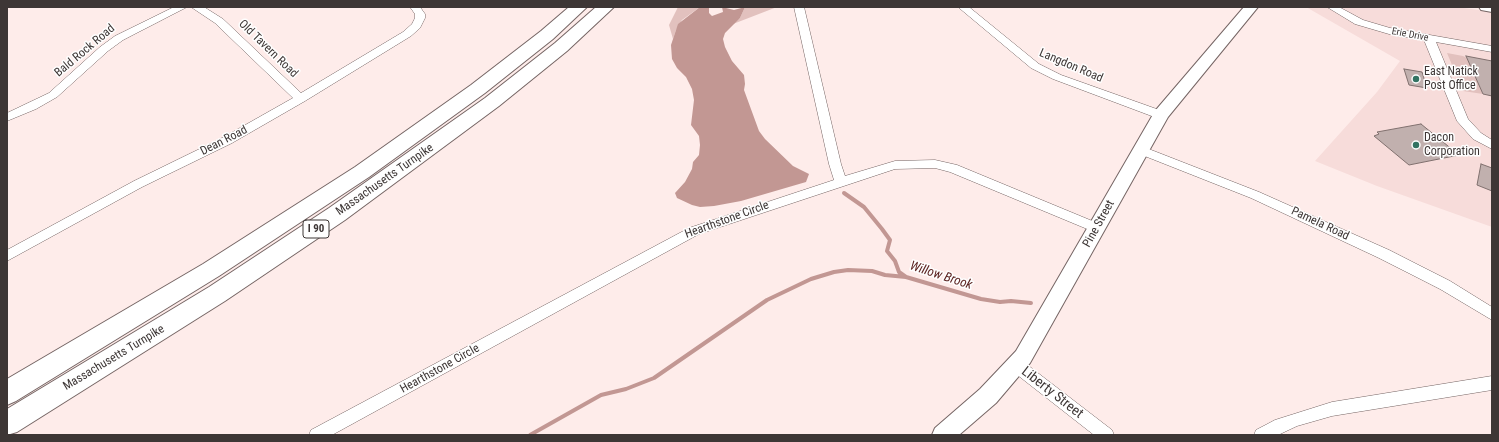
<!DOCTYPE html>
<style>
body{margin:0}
#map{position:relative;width:1499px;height:442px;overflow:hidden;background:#feecea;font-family:"Roboto Condensed",sans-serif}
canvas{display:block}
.frame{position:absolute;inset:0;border:8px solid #3d3635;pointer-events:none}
</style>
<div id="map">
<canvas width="1499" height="442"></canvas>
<div class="frame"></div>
</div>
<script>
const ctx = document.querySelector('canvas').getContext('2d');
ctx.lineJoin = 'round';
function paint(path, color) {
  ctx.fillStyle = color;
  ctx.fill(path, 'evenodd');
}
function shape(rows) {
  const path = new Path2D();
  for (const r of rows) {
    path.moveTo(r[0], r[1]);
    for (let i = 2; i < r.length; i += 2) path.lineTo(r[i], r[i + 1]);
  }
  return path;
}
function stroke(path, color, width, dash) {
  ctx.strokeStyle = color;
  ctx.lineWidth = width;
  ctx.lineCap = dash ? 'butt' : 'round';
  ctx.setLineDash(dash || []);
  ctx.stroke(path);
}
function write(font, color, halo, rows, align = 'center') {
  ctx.font = font + ' "Roboto Condensed",sans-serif';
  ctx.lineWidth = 3;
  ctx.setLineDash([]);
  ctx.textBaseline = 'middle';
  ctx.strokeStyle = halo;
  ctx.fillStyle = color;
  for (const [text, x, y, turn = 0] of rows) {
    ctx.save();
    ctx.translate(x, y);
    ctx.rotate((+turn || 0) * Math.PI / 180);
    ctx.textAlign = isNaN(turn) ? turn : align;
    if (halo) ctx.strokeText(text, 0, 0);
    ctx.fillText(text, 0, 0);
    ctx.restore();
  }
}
paint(shape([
 [1306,7,1457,7,1492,12,1492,227,1377,186,1315,161,1377,92,1400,61]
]), '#f7dcda');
paint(shape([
 [678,7,700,7,682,20,676,30,673,39,669,25],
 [745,7,777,7,733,24,740,18],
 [1447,53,1463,56,1467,58,1483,94,1463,91]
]), '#e2c1be');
paint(shape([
 [700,7,709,7,709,13,712,16,723,12,722,7,734,10,745,7,740,18,725,33,723,39,725,47,732,61,744,75,745,84,744,90,759,131,765,139,793,166,809,174,806,182,741,201,714,206,700,207,692,205,677,198,675,193,685,182,692,169,693,162,699,155,700,145,699,136,691,125,694,100,692,89,686,77,677,68,672,59,671,45,678,24]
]), '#c29793');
stroke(shape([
 [844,193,864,207,882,229,890,240,887,251,895,261,899,272,906,277,981,299,1000,302,1011,301,1031,303],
 [530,435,601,395,626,389,654,378,767,300,811,279,834,272,848,270,872,271,885,275,906,277]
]), '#c29793', 4);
const building = shape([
 [1466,56,1492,61,1492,96,1483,94,1466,56],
 [1404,69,1422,72,1427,88,1409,85,1404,69],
 [1421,124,1459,155,1409,165,1374,136,1379,134,1377,132,1421,124],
 [1481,164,1492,168,1492,191,1477,185,1481,164]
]);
paint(building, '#c1b0ae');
stroke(building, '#81716f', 1);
const minor = shape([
 [174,7,187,7,123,40,108,51,57,97,36,109,7,121,7,113,49,93,100,47,115,36,174,7],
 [191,7,204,7,223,19,301,93,403,32,412,24,415,18,415,14,410,7,420,7,425,14,425,18,420,28,411,36,305,101,232,143,142,187,7,261,7,250,134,181,224,137,293,98,215,23,191,7],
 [794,7,804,7,841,164,845,176,895,161,935,160,957,165,1102,225,1104,228,1102,231,1097,233,1092,231,950,172,935,168,895,169,699,234,332,435,309,435,311,430,689,228,834,180,829,164,794,7],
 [958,7,969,7,1039,64,1061,75,1165,112,1167,115,1165,118,1161,119,1157,118,1053,79,1031,68,958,7],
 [1327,7,1339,7,1363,20,1390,28,1492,46,1492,52,1436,42,1468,119,1481,133,1492,140,1492,149,1473,139,1457,121,1424,40,1389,34,1355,24,1327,7],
 [1141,146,1259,192,1389,250,1450,281,1492,307,1492,320,1440,289,1379,258,1251,198,1137,153,1135,150,1137,147,1141,146],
 [1016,359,1021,360,1112,430,1114,435,1094,435,1011,370,1008,365,1011,360,1016,359],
 [1492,376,1492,390,1332,416,1297,426,1278,435,1254,435,1256,430,1275,420,1332,402,1492,376]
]);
const secondary = shape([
 [1244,7,1258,7,1168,117,1030,363,996,403,959,435,932,435,935,428,980,389,1016,351,1155,111,1244,7],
 [1479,7,1492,7,1492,12,1481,10,1479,7]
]);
const motorway = shape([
 [569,7,587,7,553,39,485,93,369,177,219,276,16,401,7,405,7,379,203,264,355,167,471,85,541,31,569,7],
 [596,7,614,7,567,51,499,106,345,220,225,301,17,432,7,435,7,409,209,287,329,208,485,98,555,43,596,7]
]);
stroke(minor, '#756564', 1);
stroke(secondary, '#756564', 2);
stroke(motorway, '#756564', 2);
paint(minor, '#fff');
paint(secondary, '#fff');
paint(motorway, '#fff');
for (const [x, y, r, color] of [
 [1416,79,4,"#327362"],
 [1416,145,4,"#327362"]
]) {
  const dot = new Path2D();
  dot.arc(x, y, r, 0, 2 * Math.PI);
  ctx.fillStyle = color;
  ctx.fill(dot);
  stroke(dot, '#fefefe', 1.5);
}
write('10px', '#3d3635', '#fefefe', [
 ["Erie Drive",1410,35,11]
]);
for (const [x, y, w] of [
 [316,229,26]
]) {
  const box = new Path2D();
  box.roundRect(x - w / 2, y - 9, w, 18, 3);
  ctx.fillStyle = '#fefefe';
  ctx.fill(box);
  stroke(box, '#3d3635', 1);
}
write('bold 11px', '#3d3635', null, [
 ["I 90",316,229]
]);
write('12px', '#3d3635', '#fefefe', [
 ["Old Tavern Road",268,49,44],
 ["Bald Rock Road",85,51,-40],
 ["Langdon Road",1071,66,23],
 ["Dean Road",224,141,-27],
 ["Massachusetts Turnpike",385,180,-35],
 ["Hearthstone Circle",727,220,-20],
 ["Pine Street",1099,224,-61],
 ["Pamela Road",1320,224,25],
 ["Massachusetts Turnpike",114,358,-31],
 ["Hearthstone Circle",440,369,-29]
]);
write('12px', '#3d3635', '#fefefe', [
 ["East Natick",1424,72],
 ["Post Office",1424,86],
 ["Dacon",1424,138],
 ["Corporation",1424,152]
], 'left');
write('italic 13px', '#5c2422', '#fefefe', [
 ["Willow Brook",941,276,18]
]);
write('14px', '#3d3635', '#fefefe', [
 ["Liberty Street",1052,393,38]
]);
</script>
